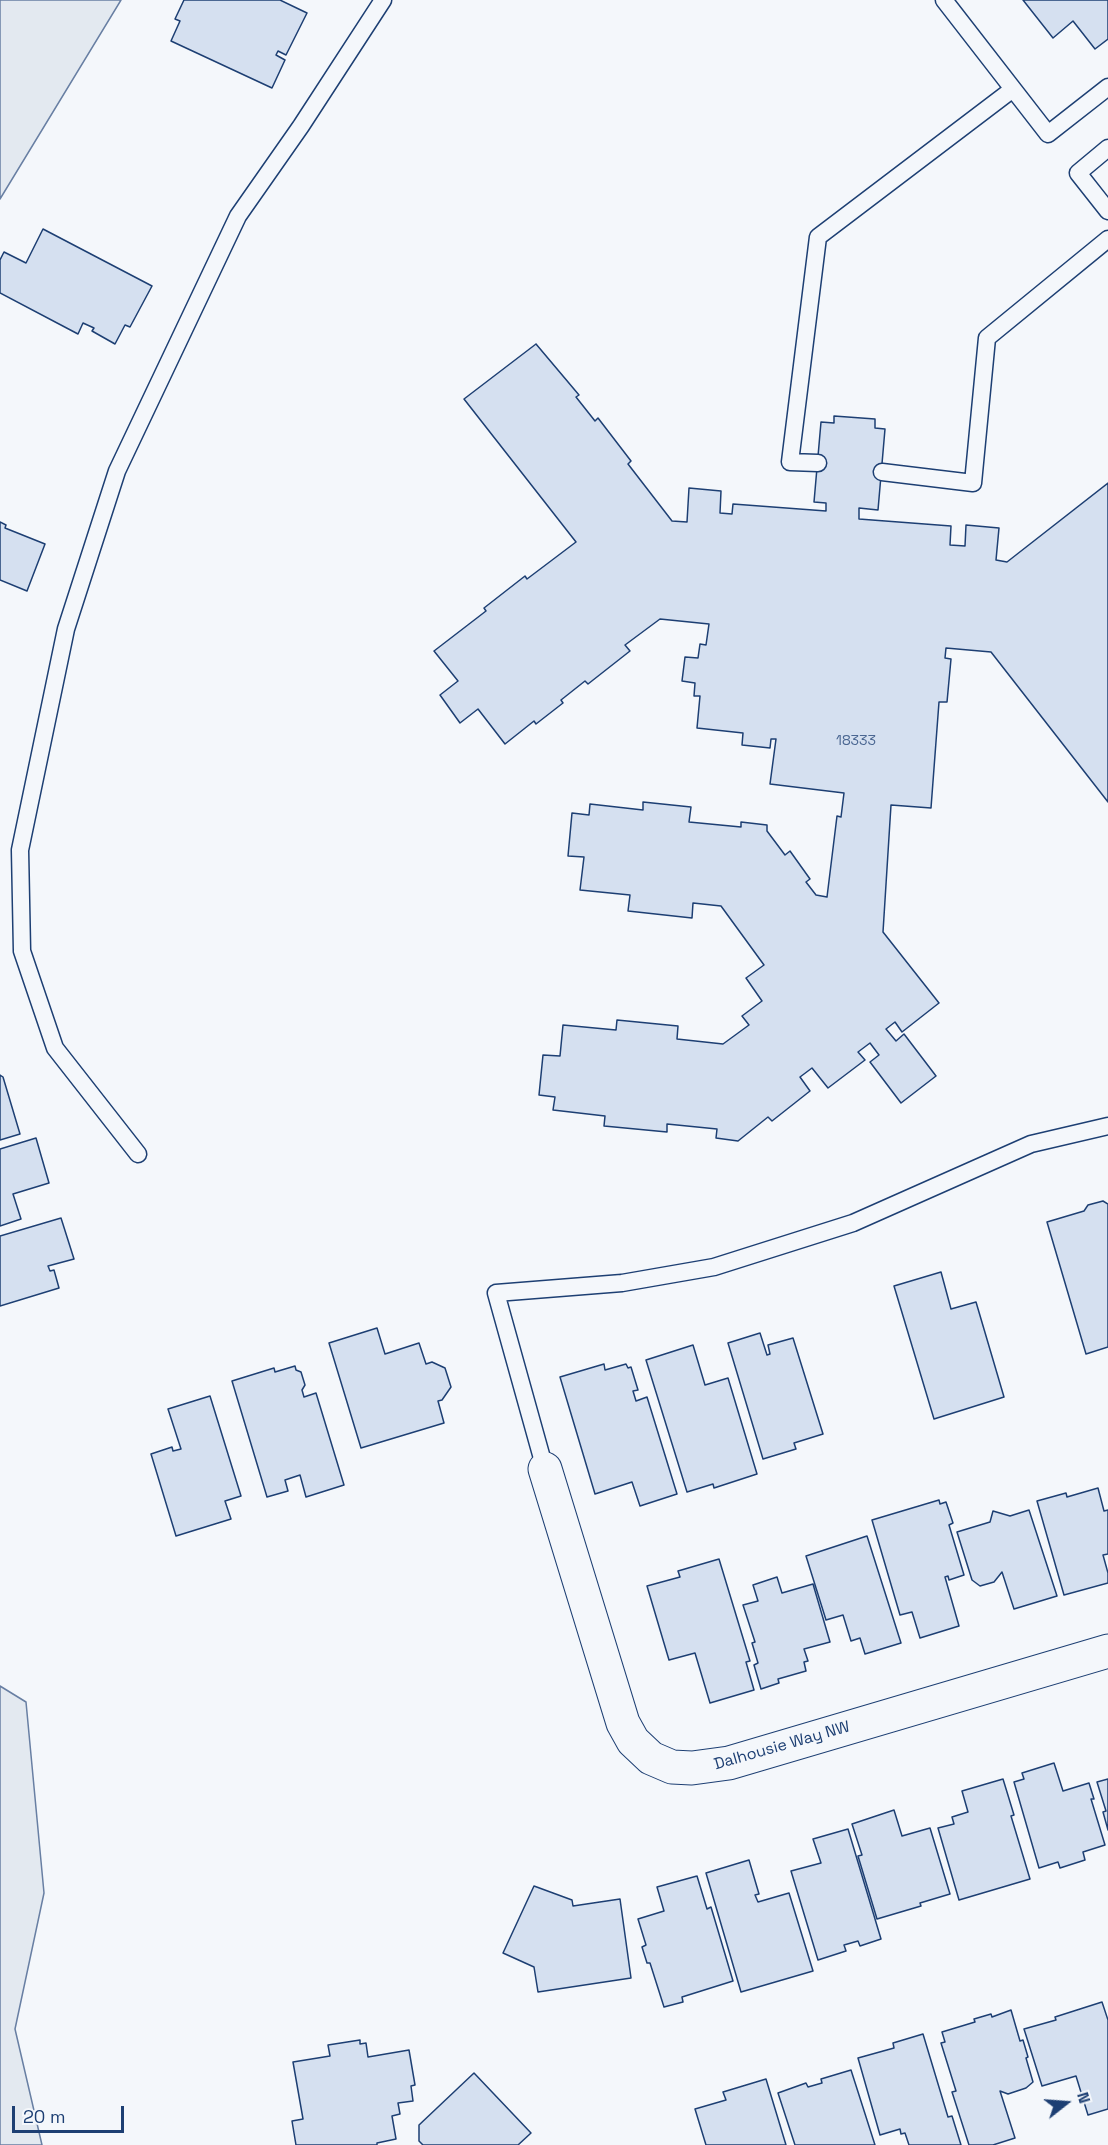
<!DOCTYPE html>
<style>
body{margin:0}
#map{position:relative;width:1108px;height:2145px;overflow:hidden;background:#f4f7fb;font-family:"Space Grotesk",sans-serif}
canvas{display:block}
.north{position:absolute;left:1036px;top:2073px;width:60px;height:60px;-webkit-text-stroke:4px #f4f7fb;paint-order:stroke;rotate:73deg;font-size:16px;font-weight:700;line-height:24px;text-align:center;color:#1d3f73}
.north::after{content:'';display:block;margin:auto;width:21px;height:27px;background:#1d3f73;clip-path:polygon(50% 0,100% 100%,50% 72%,0 100%)}
.scale{position:absolute;left:12px;top:2106px;width:112px;height:27px;box-sizing:border-box;border:3px solid #1d3f73;border-top:0;padding-left:8px;font-size:18px;line-height:21px;white-space:nowrap;color:#1d3f73;-webkit-text-stroke:4px #f4f7fb;paint-order:stroke}
</style>
<div id="map">
<canvas width="1108" height="2145"></canvas>
<div class="north">N</div>
<div class="scale">20 m</div>
</div>
<script>
const ctx = document.querySelector('canvas').getContext('2d');
ctx.lineJoin = 'round';
function paint(path, color) {
  ctx.fillStyle = color;
  ctx.fill(path, 'evenodd');
}
function shape(rows) {
  const path = new Path2D();
  for (const r of rows) {
    path.moveTo(r[0], r[1]);
    for (let i = 2; i < r.length; i += 2) path.lineTo(r[i], r[i + 1]);
  }
  return path;
}
function stroke(path, color, width, dash) {
  ctx.strokeStyle = color;
  ctx.lineWidth = width;
  ctx.lineCap = dash ? 'butt' : 'round';
  ctx.setLineDash(dash || []);
  ctx.stroke(path);
}
function write(font, color, halo, rows, align = 'center') {
  ctx.font = font + ' "Space Grotesk",sans-serif';
  ctx.lineWidth = 4.5;
  ctx.setLineDash([]);
  ctx.textBaseline = 'middle';
  ctx.strokeStyle = halo;
  ctx.fillStyle = color;
  for (const [text, x, y, turn = 0] of rows) {
    ctx.save();
    ctx.translate(x, y);
    ctx.rotate((+turn || 0) * Math.PI / 180);
    ctx.textAlign = isNaN(turn) ? turn : align;
    if (halo) ctx.strokeText(text, 0, 0);
    ctx.fillText(text, 0, 0);
    ctx.restore();
  }
}
const green = shape([
 [0,0,121,0,0,199,0,0],
 [0,1686,26,1702,44,1893,15,2029,42,2145,0,2145,0,1686]
]);
paint(green, '#e3e9f0');
stroke(green, '#687fa3', 1.5);
const building = shape([
 [184,0,280,0,307,13,286,55,278,51,276,55,285,60,272,88,171,41,180,21,175,19,184,0],
 [1023,0,1108,0,1108,39,1095,49,1073,21,1053,38,1023,0],
 [43,229,152,286,130,327,125,325,115,344,92,331,94,328,83,323,78,334,0,293,0,260,4,252,26,263,43,229],
 [536,344,579,395,576,397,595,421,598,418,631,461,628,464,672,521,687,522,689,488,721,491,720,513,732,514,733,504,826,511,826,503,814,502,821,422,834,423,834,416,875,419,875,428,885,429,878,510,859,508,859,519,951,526,950,545,965,546,966,525,999,528,996,560,1007,562,1108,483,1108,802,991,652,946,648,945,658,951,659,947,702,939,702,931,808,891,805,883,932,939,1003,902,1032,895,1022,886,1029,896,1041,904,1034,936,1076,901,1103,870,1062,879,1055,870,1043,858,1052,865,1060,828,1088,812,1068,800,1077,810,1091,772,1121,768,1117,738,1141,716,1138,717,1129,667,1124,667,1132,604,1126,605,1116,553,1110,555,1097,539,1095,543,1055,560,1056,563,1025,616,1030,617,1020,678,1026,677,1039,723,1044,749,1025,742,1016,762,1001,746,978,764,965,721,906,693,903,692,918,628,911,630,895,580,890,584,857,568,856,572,813,589,815,590,804,643,810,643,802,691,807,689,822,741,827,741,822,767,825,767,831,785,855,790,851,810,879,806,882,816,895,827,897,837,816,841,817,844,793,770,784,776,739,771,739,770,748,742,745,743,733,697,728,700,696,694,696,695,683,682,681,685,657,698,658,700,644,706,645,709,624,660,619,625,645,630,651,588,684,585,681,561,700,563,703,536,724,534,721,505,744,478,709,460,723,440,695,458,681,434,651,486,611,484,608,525,576,527,579,576,542,464,399,536,344],
 [0,522,6,525,5,528,45,544,27,591,0,580,0,522],
 [0,1075,3,1077,20,1134,0,1140,0,1075],
 [36,1138,49,1183,13,1194,21,1219,0,1226,0,1149,36,1138],
 [1103,1201,1108,1204,1108,1347,1086,1354,1047,1222,1084,1211,1088,1205,1103,1201],
 [61,1218,74,1259,48,1266,50,1271,54,1270,59,1288,0,1306,0,1236,61,1218],
 [941,1272,951,1309,976,1302,1004,1397,934,1419,894,1286,941,1272],
 [377,1328,385,1354,419,1343,426,1364,432,1362,445,1368,451,1387,442,1400,438,1401,444,1423,361,1448,329,1343,377,1328],
 [760,1333,767,1355,770,1354,768,1345,793,1338,823,1434,794,1443,796,1449,763,1459,728,1343,760,1333],
 [693,1345,705,1385,728,1378,757,1474,714,1488,713,1484,687,1492,646,1360,693,1345],
 [604,1364,605,1370,626,1364,628,1368,631,1367,638,1390,633,1391,636,1401,647,1397,677,1494,640,1506,632,1482,595,1494,560,1377,604,1364],
 [295,1366,296,1370,301,1372,305,1385,302,1390,304,1397,316,1393,344,1485,306,1497,300,1475,285,1480,288,1491,267,1497,232,1381,274,1368,275,1372,295,1366],
 [210,1396,241,1496,225,1501,231,1519,176,1536,151,1454,172,1447,173,1451,181,1449,168,1409,210,1396],
 [1098,1488,1104,1511,1108,1510,1108,1554,1103,1555,1108,1573,1108,1583,1064,1595,1037,1501,1066,1493,1067,1497,1098,1488],
 [939,1500,940,1504,946,1502,953,1523,949,1525,964,1575,949,1580,948,1576,945,1577,959,1626,920,1638,912,1612,900,1615,872,1520,939,1500],
 [1029,1510,1057,1596,1014,1609,1002,1572,994,1582,980,1586,972,1580,957,1532,990,1522,993,1511,1010,1516,1029,1510],
 [867,1536,901,1643,865,1654,860,1638,851,1641,843,1615,826,1620,806,1556,867,1536],
 [719,1559,750,1661,746,1662,754,1690,710,1703,695,1653,669,1660,647,1586,680,1577,678,1571,719,1559],
 [777,1577,782,1593,813,1584,830,1642,804,1649,808,1661,804,1662,806,1671,778,1679,779,1683,761,1689,754,1665,758,1663,752,1643,755,1642,743,1605,758,1601,753,1585,777,1577],
 [1054,1763,1063,1791,1089,1783,1094,1799,1091,1799,1105,1845,1083,1852,1085,1860,1060,1868,1058,1862,1039,1868,1014,1782,1024,1779,1022,1773,1054,1763],
 [1003,1779,1014,1815,1011,1816,1030,1879,959,1900,938,1828,954,1824,952,1817,968,1812,962,1791,1003,1779],
 [1108,1779,1108,1830,1103,1812,1106,1811,1097,1782,1108,1779],
 [894,1810,902,1836,930,1828,950,1894,920,1903,921,1906,877,1919,858,1856,862,1855,852,1824,894,1810],
 [848,1829,881,1939,860,1946,858,1941,844,1945,846,1951,818,1960,791,1871,821,1863,813,1839,848,1829],
 [749,1860,759,1894,755,1895,758,1902,789,1893,813,1971,741,1992,706,1873,749,1860],
 [697,1876,707,1909,711,1907,733,1981,682,1997,683,2002,664,2007,650,1963,647,1963,642,1947,646,1945,638,1919,664,1911,657,1887,697,1876],
 [534,1886,572,1900,573,1906,620,1899,631,1978,538,1992,534,1967,503,1953,534,1886],
 [1102,2002,1108,2020,1108,2109,1088,2115,1076,2076,1042,2086,1024,2029,1056,2020,1055,2017,1102,2002],
 [1011,2010,1020,2041,1023,2040,1028,2057,1026,2058,1033,2082,1026,2088,1008,2094,1000,2091,1015,2138,993,2145,969,2145,952,2092,956,2091,941,2043,945,2042,942,2032,975,2022,974,2019,991,2014,992,2017,1011,2010],
 [923,2034,948,2117,952,2116,961,2145,909,2145,905,2133,901,2134,900,2129,880,2135,858,2058,894,2048,893,2043,923,2034],
 [360,2040,360,2044,366,2043,368,2057,409,2050,415,2085,411,2086,413,2101,398,2103,400,2114,392,2116,396,2139,377,2143,377,2145,296,2145,292,2121,303,2119,293,2062,330,2056,328,2045,360,2040],
 [851,2070,875,2145,795,2145,778,2093,806,2083,808,2087,822,2083,821,2079,851,2070],
 [474,2073,531,2133,518,2145,423,2145,419,2141,419,2125,474,2073],
 [766,2079,786,2145,706,2145,695,2109,726,2100,723,2092,766,2079]
]);
paint(building, '#d5e0f0');
stroke(building, '#1d3f73', 1.5);
const service = shape([
 [944,0,1048,134,1108,87],
 [1108,148,1078,173,1108,211],
 [818,463,790,462,818,237,1013,89],
 [882,472,973,483,987,338,1108,239],
 [138,1154,55,1048,22,951,20,850,66,629,117,471,238,216,301,126,383,0],
 [545,1469,496,1293,622,1283,714,1267,853,1223,1031,1144,1108,1126]
]);
const minor = shape([
 [545,1469,623,1723,633,1741,651,1758,672,1767,692,1768,729,1763,1108,1651]
]);
stroke(service, '#1d3f73', 19);
stroke(minor, '#1d3f73', 35);
stroke(service, '#f4f7fb', 16);
stroke(minor, '#f4f7fb', 33);
write('14px', '#4b6792', null, [
 ["18333",856,741]
]);
write('16px', '#1d3f73', '#f4f7fb', [
 ["Dalhousie Way NW",782,1746,-16]
]);
</script>
